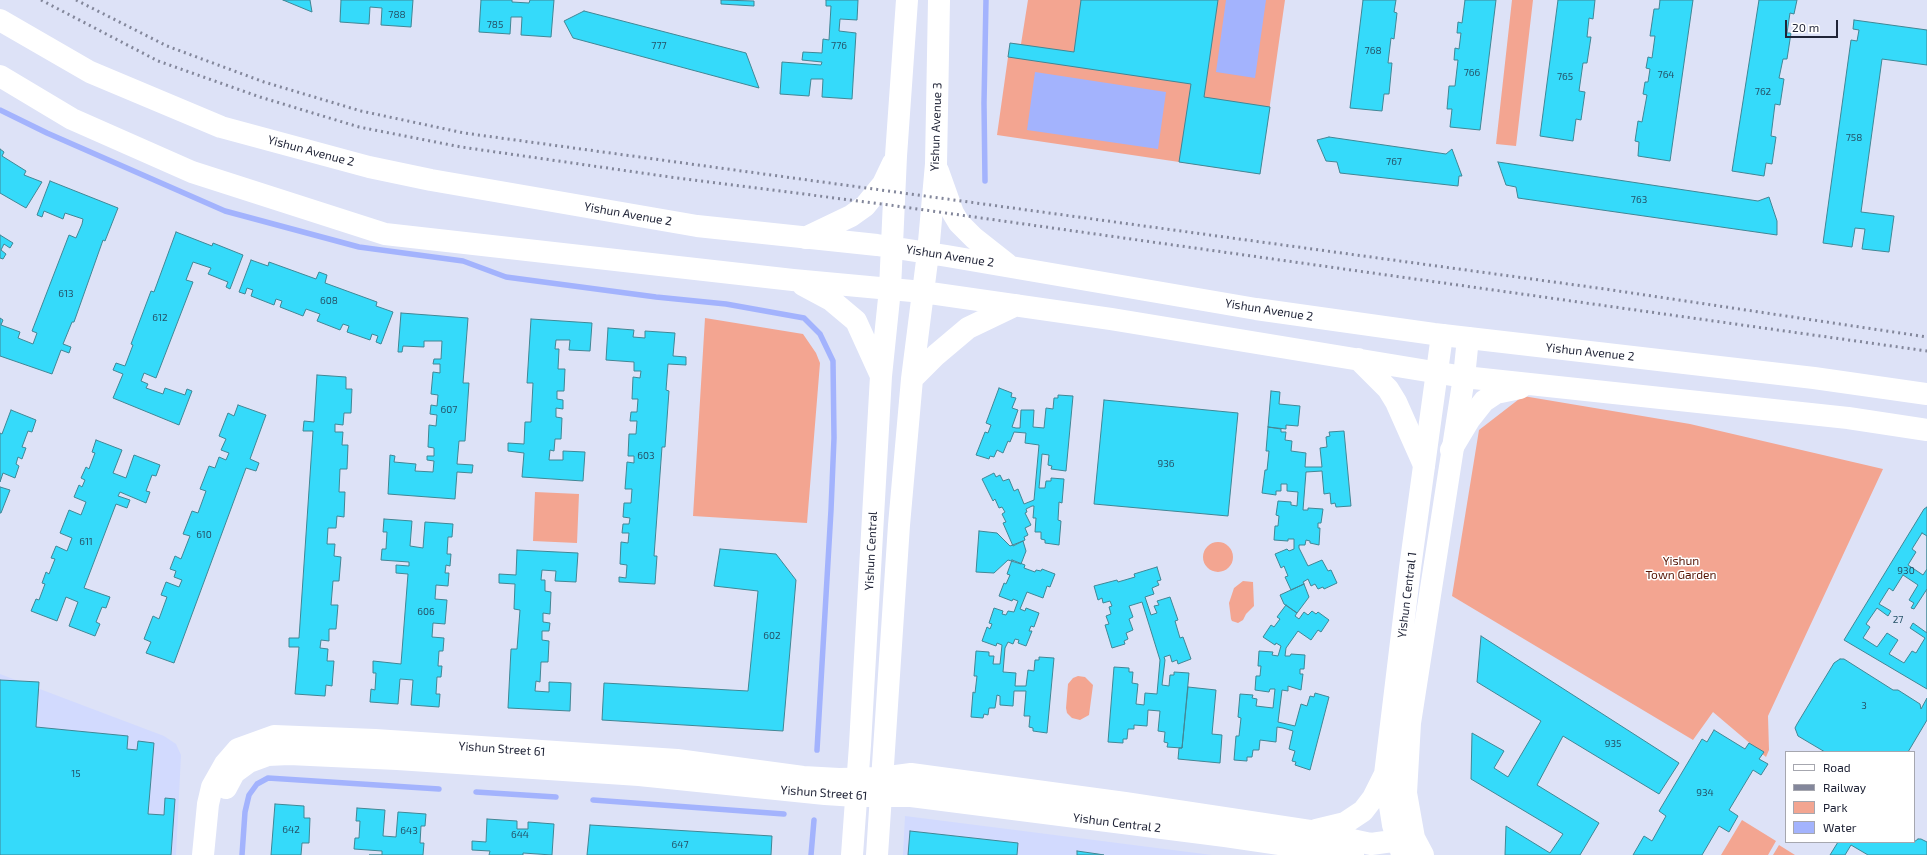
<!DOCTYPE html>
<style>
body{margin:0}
#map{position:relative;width:1927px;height:855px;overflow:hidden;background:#dde2f7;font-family:"Exo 2",sans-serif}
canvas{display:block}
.legend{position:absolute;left:1785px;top:751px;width:130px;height:92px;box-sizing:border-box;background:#fff;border:1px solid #a6a7af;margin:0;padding:5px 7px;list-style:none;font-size:12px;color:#202437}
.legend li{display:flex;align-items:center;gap:8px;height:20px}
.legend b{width:20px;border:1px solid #a6a7af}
.scale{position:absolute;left:1785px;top:20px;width:53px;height:18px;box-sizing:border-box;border:2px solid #202437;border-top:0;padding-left:5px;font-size:12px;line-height:14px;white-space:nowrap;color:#202437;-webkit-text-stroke:3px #fff;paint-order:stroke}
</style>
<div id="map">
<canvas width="1927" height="855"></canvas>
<ul class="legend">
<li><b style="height:5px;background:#fff"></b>Road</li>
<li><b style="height:5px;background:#83879b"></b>Railway</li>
<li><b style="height:11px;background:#f3a591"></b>Park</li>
<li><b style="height:11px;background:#a3b3fd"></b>Water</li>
</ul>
<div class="scale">20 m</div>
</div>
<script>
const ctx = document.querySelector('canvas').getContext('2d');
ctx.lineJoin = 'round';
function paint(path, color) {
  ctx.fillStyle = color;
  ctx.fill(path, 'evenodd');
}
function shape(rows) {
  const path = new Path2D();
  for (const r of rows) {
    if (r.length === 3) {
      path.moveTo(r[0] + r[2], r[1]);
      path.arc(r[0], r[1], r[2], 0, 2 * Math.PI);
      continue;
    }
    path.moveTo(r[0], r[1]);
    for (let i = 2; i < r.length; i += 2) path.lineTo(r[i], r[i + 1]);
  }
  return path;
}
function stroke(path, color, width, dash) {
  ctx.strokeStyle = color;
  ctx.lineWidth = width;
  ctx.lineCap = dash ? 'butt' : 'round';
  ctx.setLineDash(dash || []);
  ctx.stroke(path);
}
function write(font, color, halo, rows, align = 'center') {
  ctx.font = font + ' "Exo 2",sans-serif';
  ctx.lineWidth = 3;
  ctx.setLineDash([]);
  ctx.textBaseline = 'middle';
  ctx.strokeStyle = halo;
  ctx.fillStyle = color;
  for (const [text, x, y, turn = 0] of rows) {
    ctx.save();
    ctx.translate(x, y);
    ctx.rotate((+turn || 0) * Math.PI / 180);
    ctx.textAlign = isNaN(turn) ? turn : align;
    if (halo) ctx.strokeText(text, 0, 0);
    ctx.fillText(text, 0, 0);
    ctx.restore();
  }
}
paint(shape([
 [0,674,164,736,176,744,181,755,176,855,0,855],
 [905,816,1212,855,903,855]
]), '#d2dafe');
paint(shape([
 [1028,0,1285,0,1260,174,997,135,1010,43,1021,44],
 [1512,0,1533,0,1516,146,1496,144],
 [705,318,803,334,816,353,820,363,807,523,693,516],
 [1523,396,1690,424,1883,469,1768,716,1769,750,1766,757,1713,712,1693,740,1452,596,1479,430],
 [535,492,579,494,577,543,533,541],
 [1218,557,15],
 [1243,581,1253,582,1254,606,1246,614,1243,620,1238,623,1232,621,1231,619,1229,603,1234,588],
 [1078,676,1085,677,1093,685,1089,715,1080,720,1072,718,1067,713,1066,708,1068,684,1073,678],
 [1742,820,1776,841,1768,855,1721,855],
 [1779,845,1795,855,1773,855]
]), '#f3a591');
paint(shape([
 [1226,0,1266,0,1255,78,1216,72],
 [1035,72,1166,92,1158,149,1027,130]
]), '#a3b3fd');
stroke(shape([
 [0,110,47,133,225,211,359,247,463,261,506,277,656,297,726,304,804,318,820,334,833,361,834,438,831,510,817,750],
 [985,181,984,103,986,0],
 [476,792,556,797],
 [593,800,784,814],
 [242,855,245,812,249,795,257,784,268,778,439,789],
 [811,855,814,820]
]), '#a3b3fd', 5.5);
const building = shape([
 [283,0,310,0,312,12,283,0],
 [341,0,413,0,411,27,381,25,382,8,370,7,369,24,340,22,341,0],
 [481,0,512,0,512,2,529,3,530,0,554,0,551,37,521,35,522,17,511,17,510,34,479,32,481,0],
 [721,0,754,1,754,6,721,4,721,0],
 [826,0,858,0,857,20,840,19,839,31,856,33,852,99,822,97,823,79,811,79,809,96,780,94,782,62,821,65,822,62,802,60,803,52,822,53,823,39,829,40,831,6,826,6,826,0],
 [1081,0,1218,0,1204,97,1270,107,1260,174,1179,162,1191,84,1008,57,1010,43,1074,52,1081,0],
 [1363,0,1396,0,1394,12,1397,13,1394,39,1391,38,1388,63,1392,63,1389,94,1384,94,1382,111,1350,108,1363,0],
 [1465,0,1496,0,1480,130,1450,127,1452,109,1447,109,1449,86,1455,86,1458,60,1454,60,1455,48,1459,49,1461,33,1457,33,1458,22,1462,23,1465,0],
 [1558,0,1595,0,1593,19,1589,18,1587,37,1591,37,1587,63,1583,63,1579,91,1585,92,1581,120,1576,119,1573,141,1540,136,1558,0],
 [1660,0,1693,0,1670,161,1638,156,1639,142,1635,141,1638,121,1642,122,1647,95,1643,94,1645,82,1648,82,1650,69,1646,68,1648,57,1652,58,1655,36,1650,36,1654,9,1659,9,1660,0],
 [1759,0,1797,0,1794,14,1790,13,1787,33,1791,33,1787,59,1783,59,1779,78,1784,79,1780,105,1775,104,1771,136,1776,137,1772,164,1766,163,1764,176,1732,171,1759,0],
 [584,11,746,53,759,88,573,38,564,21,584,11],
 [1854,20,1927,30,1927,65,1882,59,1861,212,1894,216,1889,252,1862,249,1865,229,1855,228,1852,247,1823,243,1851,40,1857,41,1859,30,1853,29,1854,20],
 [1329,137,1446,154,1452,149,1462,176,1459,176,1458,186,1340,173,1337,162,1326,161,1317,140,1329,137],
 [0,149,4,152,2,156,26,171,24,175,42,182,26,208,0,193,0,149],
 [1498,162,1758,201,1769,197,1777,221,1777,235,1518,198,1516,187,1506,185,1498,162],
 [50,181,118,208,105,241,103,240,74,322,72,322,63,344,71,347,69,353,61,350,52,374,0,356,0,318,3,320,1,325,20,332,18,338,33,344,37,333,32,331,69,235,76,238,82,224,83,219,65,213,63,219,44,211,42,217,37,215,50,181],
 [176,232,212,246,213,243,243,255,230,289,226,287,228,282,208,274,211,268,193,262,186,280,193,282,156,378,144,373,141,381,148,384,146,388,163,394,165,388,185,395,187,389,192,391,179,425,113,398,123,374,113,370,116,363,125,366,133,345,131,344,151,291,154,292,176,232],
 [0,235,13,243,10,248,4,244,1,250,6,254,3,259,0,258,0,235],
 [251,260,268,266,269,262,316,279,319,272,327,275,325,283,377,302,376,306,393,312,381,344,376,342,378,336,372,334,370,340,347,332,349,326,343,324,340,330,317,321,320,314,306,309,303,316,280,307,282,301,276,299,274,305,251,296,253,290,247,288,245,294,239,292,251,260],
 [401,313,468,318,463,383,469,383,465,441,459,441,457,464,473,465,472,473,457,472,455,499,388,494,390,455,395,456,394,462,416,464,415,471,433,472,434,461,427,460,427,456,434,456,434,448,428,447,429,425,436,426,437,415,430,414,431,405,437,406,438,395,431,394,433,372,440,373,440,364,433,364,434,359,441,359,442,341,424,341,424,347,403,346,402,352,398,352,401,313],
 [531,319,592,323,590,351,569,350,570,340,556,340,555,349,559,349,558,369,565,369,564,391,557,391,557,399,563,400,563,409,556,408,556,417,562,418,561,439,555,439,554,451,550,450,549,460,563,460,563,451,585,452,583,481,522,477,524,453,508,451,508,443,524,444,525,422,531,422,533,383,527,383,531,319],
 [608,328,634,330,633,337,645,338,645,331,675,333,673,356,686,357,686,365,668,364,666,390,669,391,665,447,662,447,654,556,657,556,655,584,619,582,619,577,626,578,627,565,620,564,621,542,628,543,629,533,622,533,623,524,629,524,630,518,623,517,624,503,631,503,632,489,625,489,627,462,634,463,634,456,628,456,629,434,636,434,637,421,630,421,631,412,637,412,638,399,632,399,633,377,640,378,641,371,634,371,634,362,606,360,608,328],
 [317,375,346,377,346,389,352,389,351,413,344,413,343,425,335,424,335,432,343,432,342,445,348,445,347,469,340,469,339,492,345,492,344,517,337,516,336,528,328,528,327,544,335,544,334,556,341,557,339,581,333,581,331,605,338,605,336,629,329,629,329,641,321,640,320,648,328,649,327,661,334,661,332,686,326,685,325,696,295,694,299,647,289,647,289,638,299,638,313,431,303,431,304,421,314,422,317,375],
 [999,388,1012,393,1011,397,1016,398,1012,408,1018,410,1012,427,1016,428,1020,428,1021,410,1034,410,1033,427,1044,428,1046,408,1053,409,1054,398,1058,398,1058,395,1073,396,1066,471,1051,469,1052,466,1048,465,1049,455,1042,454,1039,488,1045,488,1046,481,1051,481,1051,478,1064,479,1062,503,1059,502,1058,520,1061,521,1059,545,1045,543,1045,540,1041,539,1041,532,1035,532,1036,518,1033,518,1034,506,1032,506,1026,509,1027,512,1025,513,1031,525,1025,528,1028,535,1024,537,1025,540,1013,546,1003,523,1006,522,1002,514,1005,512,1002,507,999,508,995,499,993,501,982,479,994,473,996,477,1000,475,1003,481,1009,479,1014,491,1018,489,1024,504,1034,500,1039,445,1025,443,1026,433,1014,432,1010,442,1008,441,1003,453,997,450,994,457,990,456,989,459,976,455,985,432,988,433,991,425,986,423,999,388],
 [1271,391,1280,392,1279,404,1300,406,1298,426,1286,425,1286,429,1268,427,1271,391],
 [1104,400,1238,413,1228,516,1094,504,1104,400],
 [238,405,266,415,250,459,259,463,256,471,246,468,174,663,146,653,151,642,144,639,153,616,159,619,167,597,161,595,166,582,179,587,182,580,174,577,176,571,170,569,175,556,181,559,190,536,183,534,192,511,198,513,206,491,200,489,209,466,215,468,219,457,226,460,229,453,221,450,226,439,219,436,228,413,234,416,238,405],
 [11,410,36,420,32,432,28,431,22,447,26,448,22,459,18,457,16,464,19,466,15,478,3,473,0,482,0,433,2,434,11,410],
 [1268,427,1281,429,1281,432,1286,432,1285,440,1292,441,1291,451,1306,453,1305,467,1322,467,1320,448,1327,447,1326,437,1330,436,1329,432,1344,431,1351,506,1336,507,1335,503,1331,504,1330,493,1324,494,1322,471,1306,472,1303,510,1308,510,1308,508,1323,509,1321,523,1318,523,1318,528,1320,528,1319,545,1310,543,1310,541,1306,540,1305,545,1299,545,1299,548,1308,566,1322,560,1328,571,1331,570,1337,583,1324,589,1323,587,1318,589,1315,584,1311,586,1308,579,1303,582,1304,584,1291,590,1285,577,1288,576,1284,566,1281,568,1275,554,1287,549,1289,551,1294,549,1294,539,1288,539,1288,541,1274,540,1275,526,1278,526,1279,516,1276,515,1278,501,1291,502,1291,505,1297,506,1298,492,1287,491,1287,484,1281,484,1281,491,1276,491,1276,495,1262,493,1265,470,1267,470,1269,451,1266,451,1268,427],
 [96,440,122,450,113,473,126,478,134,455,160,465,156,476,152,475,146,491,150,492,146,503,120,492,118,496,130,500,127,508,116,504,84,588,110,597,106,608,102,607,96,622,100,624,95,636,69,626,78,602,66,597,57,621,31,611,36,599,39,600,45,584,42,583,46,572,49,574,55,559,51,558,56,546,67,551,72,538,60,533,69,510,81,515,86,502,74,497,79,485,82,487,85,480,81,478,86,467,89,469,95,453,92,452,96,440],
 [0,487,10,490,1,513,0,513,0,487],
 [1927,507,1927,689,1844,640,1924,509,1927,507],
 [384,519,412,521,410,546,423,548,425,522,453,524,452,537,448,537,447,554,451,554,450,566,446,565,445,573,449,573,448,586,436,585,435,599,447,600,445,624,433,623,432,637,444,638,443,651,439,651,438,666,442,666,441,677,437,677,436,694,440,694,439,707,411,705,413,680,400,679,398,704,370,702,371,689,375,690,376,673,373,673,373,661,401,664,408,574,396,573,396,565,409,566,409,562,381,560,382,549,386,549,387,532,383,532,384,519],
 [979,531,997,533,1010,546,1023,541,1026,551,1021,564,1008,560,994,573,976,572,979,531],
 [1922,533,1927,536,1927,569,1923,575,1908,565,1916,552,1912,549,1922,533],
 [720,549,776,554,796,580,783,731,602,720,604,683,748,691,758,591,714,586,720,549],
 [517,550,578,553,576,582,555,581,556,571,542,570,541,580,545,580,545,591,551,592,550,614,543,613,543,622,550,623,549,631,542,631,542,640,549,641,548,662,541,662,540,682,536,681,535,691,549,692,549,682,571,683,570,711,508,708,511,649,517,649,520,610,514,609,515,584,499,583,499,574,516,575,517,550],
 [1012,560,1025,565,1024,568,1035,572,1036,570,1041,571,1042,569,1055,574,1050,587,1047,586,1043,598,1027,592,1020,609,1025,611,1026,608,1039,613,1034,627,1031,626,1029,631,1032,631,1026,646,1018,643,1019,640,1015,639,1013,644,1008,642,1005,648,1003,672,1016,673,1015,686,1026,686,1028,670,1034,671,1035,660,1039,660,1039,657,1054,658,1047,733,1033,731,1033,728,1029,727,1030,716,1024,716,1026,691,1014,691,1013,706,1000,705,1000,696,997,695,995,708,989,708,988,715,984,714,983,718,971,717,973,692,975,693,977,676,974,676,976,651,989,652,989,656,994,656,993,664,1000,664,1002,645,997,643,996,646,982,641,987,627,990,629,992,624,989,623,994,608,1003,611,1002,614,1006,615,1008,611,1014,612,1018,601,1013,599,1012,601,999,596,1004,583,1006,584,1010,575,1007,574,1012,560],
 [1157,567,1161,580,1157,581,1159,585,1152,588,1154,594,1145,597,1151,615,1157,613,1154,606,1159,605,1157,601,1170,597,1178,620,1175,621,1180,638,1183,637,1191,659,1178,664,1177,660,1172,662,1170,655,1164,657,1165,660,1162,685,1169,686,1170,675,1174,675,1174,672,1189,673,1182,748,1167,747,1168,743,1164,742,1165,732,1158,731,1160,711,1148,710,1147,726,1134,725,1134,729,1128,729,1127,739,1123,739,1123,743,1108,742,1114,667,1129,668,1129,672,1133,672,1132,683,1138,684,1136,704,1144,705,1145,693,1157,694,1160,660,1142,602,1129,606,1133,617,1129,619,1133,630,1126,633,1128,639,1124,641,1125,644,1112,648,1105,625,1109,624,1106,616,1111,614,1109,607,1112,606,1110,601,1103,603,1102,598,1098,600,1094,586,1117,580,1118,582,1135,577,1134,574,1157,567],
 [1903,575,1918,585,1909,600,1914,603,1911,608,1914,609,1927,589,1927,633,1913,623,1910,628,1925,638,1916,653,1912,651,1904,663,1889,654,1898,640,1887,633,1877,647,1863,638,1870,627,1866,624,1877,608,1888,616,1891,611,1879,604,1889,588,1893,591,1903,575],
 [1304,584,1309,597,1297,613,1284,604,1280,595,1304,584],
 [1286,605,1297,613,1295,616,1299,619,1304,612,1308,615,1312,611,1316,614,1318,612,1329,620,1321,632,1318,630,1311,640,1298,631,1286,648,1285,656,1290,656,1291,654,1305,655,1304,669,1300,669,1300,674,1303,674,1301,690,1288,686,1288,691,1282,690,1278,722,1295,726,1301,704,1307,706,1310,696,1314,697,1315,693,1329,697,1310,770,1295,765,1296,762,1292,761,1295,751,1289,749,1293,731,1283,728,1277,727,1276,742,1260,740,1259,750,1253,750,1252,757,1247,757,1247,761,1234,760,1236,736,1239,736,1241,718,1238,717,1240,694,1253,695,1252,698,1257,699,1256,706,1273,708,1275,689,1270,689,1269,692,1255,690,1256,676,1260,676,1261,666,1258,666,1259,651,1273,652,1272,655,1278,656,1281,646,1276,643,1275,645,1263,637,1271,625,1274,627,1280,619,1277,617,1286,605],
 [1481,636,1679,763,1659,794,1563,736,1537,785,1599,823,1580,855,1505,855,1506,826,1550,853,1563,834,1471,779,1472,733,1504,751,1494,768,1508,777,1541,721,1477,682,1481,636],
 [1840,659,1844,659,1893,690,1898,690,1920,704,1921,709,1927,698,1927,720,1908,752,1825,752,1798,736,1795,728,1797,724,1834,663,1840,659],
 [0,680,39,682,36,727,128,736,127,749,137,750,138,741,154,743,148,814,164,815,165,798,175,799,171,855,0,855,0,680],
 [1188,687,1216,690,1212,734,1222,735,1220,763,1178,759,1179,748,1182,748,1188,687],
 [1714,730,1745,749,1749,743,1764,752,1759,759,1768,764,1761,775,1753,770,1729,810,1738,816,1729,832,1719,826,1702,855,1633,855,1644,836,1652,841,1666,816,1659,811,1702,739,1707,742,1714,730],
 [275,804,304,806,304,818,310,818,309,843,302,843,301,855,271,855,275,804],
 [357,808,385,810,383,836,396,837,398,812,426,814,425,826,421,826,420,843,424,843,423,855,369,855,382,855,382,851,354,849,355,838,359,838,360,821,356,821,357,808],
 [487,819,517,821,517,829,528,829,528,822,554,824,552,855,523,853,523,855,489,855,490,851,472,850,472,841,486,842,487,819],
 [590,825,772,836,771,855,587,855,590,825],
 [910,831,1018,843,1017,855,908,855,910,831],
 [1918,839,1921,839,1927,842,1927,855,1868,855,1851,845,1845,855,1830,855,1838,842,1914,842,1918,839],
 [1077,851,1098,854,1104,855,1077,855,1077,851]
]);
paint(building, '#35dafa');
stroke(building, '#418695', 1);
stroke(shape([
 [226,788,234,773,249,762,268,755,289,754,397,759,639,775,825,794,856,796,911,796,1225,836,1353,855],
 [1316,830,1345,823,1363,811,1373,798,1385,774],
 [1402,854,1393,825,1385,774,1410,568,1442,335],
 [203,855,208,804,212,787,225,764,238,749,274,736,375,740,677,760,803,777,839,779,881,778,911,774,1125,803,1310,831,1371,844,1414,838],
 [1423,855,1414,838,1406,793,1410,723,1464,377,1468,338]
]), '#fff', 22);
stroke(shape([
 [0,20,90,72,221,127,369,167,431,180,697,226,877,245,947,256,1256,309,1434,334,1814,378,1927,394],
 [0,76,72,119,192,172,385,234,793,280,923,292,1111,319,1464,377,1848,418,1927,430],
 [938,171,953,213,959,223,974,238,1007,264],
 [805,238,851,216,865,206,883,184,893,163],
 [803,285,831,300,856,321,881,376],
 [1358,359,1388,389,1396,402,1424,465],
 [912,379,936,355,968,328,1016,305],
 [1451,450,1469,420,1484,401,1496,393,1520,388],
 [852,855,860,745,881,376,890,289,896,156,907,0],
 [877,855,899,525,912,379,928,253,936,164,939,0]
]), '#fff', 22);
stroke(shape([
 [41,0,158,61,260,97,359,127,461,147,670,177,882,204,1927,351],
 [76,0,167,46,264,82,361,111,464,133,1605,289,1927,337]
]), '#83879b', 3, [2, 4]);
write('10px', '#255268', null, [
 ["788",397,15],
 ["785",495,25],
 ["777",659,46],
 ["776",839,46],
 ["768",1373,51],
 ["766",1472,73],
 ["764",1666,75],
 ["765",1565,77],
 ["762",1763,92],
 ["758",1854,138],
 ["767",1394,162],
 ["763",1639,200],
 ["613",66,294],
 ["608",329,301],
 ["612",160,318],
 ["607",449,410],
 ["603",646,456],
 ["936",1166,464],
 ["610",204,535],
 ["611",86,542],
 ["930",1906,571],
 ["606",426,612],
 ["27",1898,620],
 ["602",772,636],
 ["3",1864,706],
 ["935",1613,744],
 ["15",76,774],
 ["934",1705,793],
 ["642",291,830],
 ["643",409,831],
 ["644",520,835],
 ["647",680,845]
]);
write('12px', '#202437', '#fff', [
 ["Yishun Avenue 3",936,127,-88],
 ["Yishun Avenue 2",311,151,15],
 ["Yishun Avenue 2",628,214,10],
 ["Yishun Avenue 2",950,256,9],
 ["Yishun Avenue 2",1269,310,9],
 ["Yishun Avenue 2",1590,352,6],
 ["Yishun Central",871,551,-87],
 ["Yishun Central 1",1407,595,-83],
 ["Yishun Street 61",502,749,4],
 ["Yishun Street 61",824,793,4],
 ["Yishun Central 2",1117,823,7]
]);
write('12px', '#561505', '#fff', [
 ["Yishun",1681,561],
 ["Town Garden",1681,575]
]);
</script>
